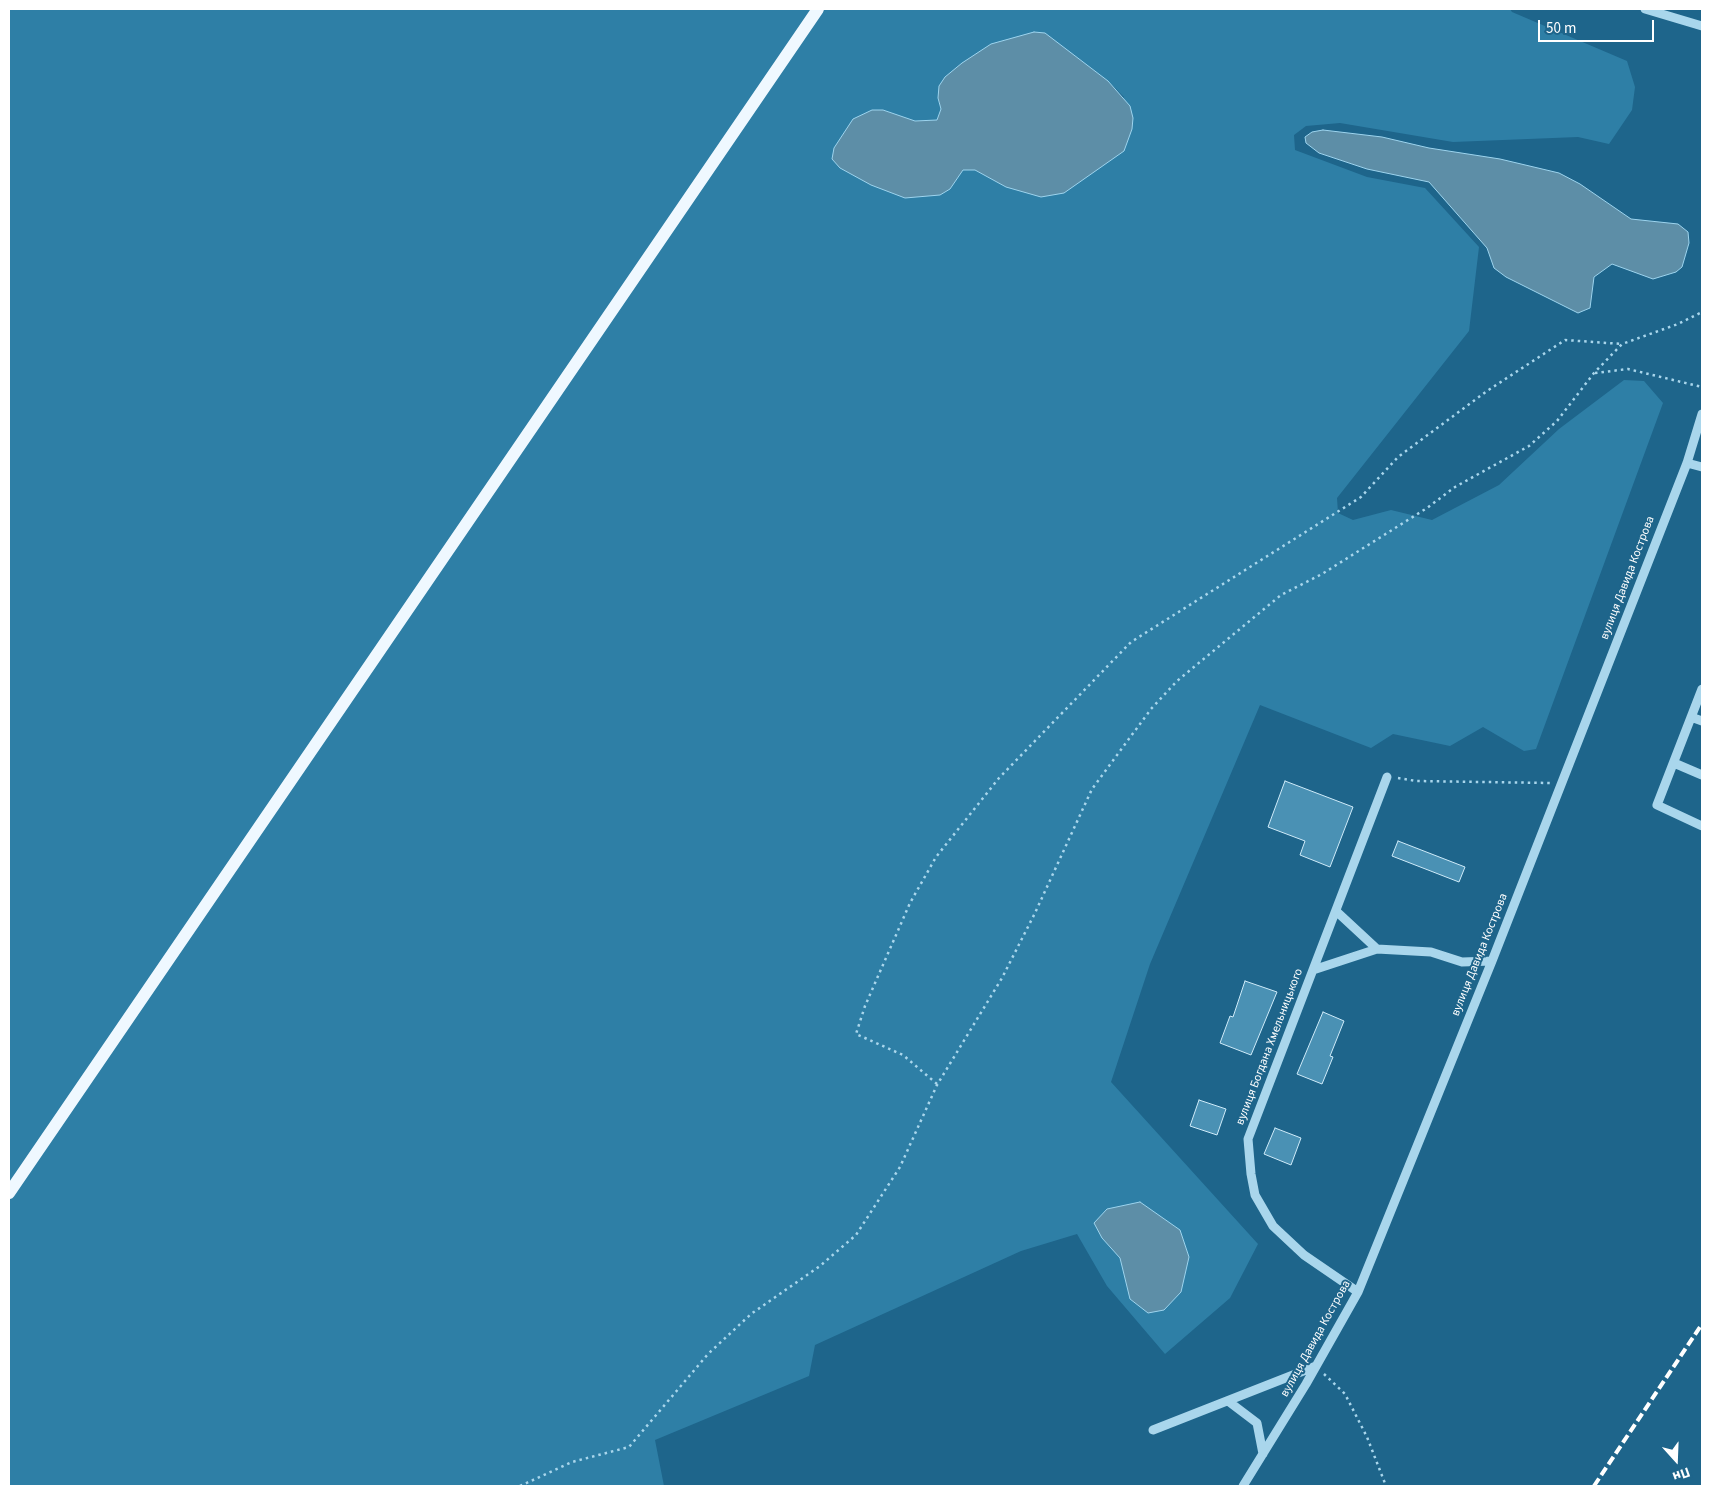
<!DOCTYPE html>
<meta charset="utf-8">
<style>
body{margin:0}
#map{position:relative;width:1711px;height:1495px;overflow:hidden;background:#1e658b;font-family:"Source Sans 3",sans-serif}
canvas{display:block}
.frame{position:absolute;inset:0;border:10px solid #fff;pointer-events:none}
.north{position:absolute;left:1651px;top:1435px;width:50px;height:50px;-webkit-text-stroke:4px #1e658b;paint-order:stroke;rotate:160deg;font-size:14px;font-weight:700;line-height:20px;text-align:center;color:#fff}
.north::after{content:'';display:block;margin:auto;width:18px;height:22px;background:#fff;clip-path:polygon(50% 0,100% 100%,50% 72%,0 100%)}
.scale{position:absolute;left:1538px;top:20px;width:116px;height:22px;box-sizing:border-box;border:2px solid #fff;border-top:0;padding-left:6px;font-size:15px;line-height:18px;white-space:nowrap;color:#fff;-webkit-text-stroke:4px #1e658b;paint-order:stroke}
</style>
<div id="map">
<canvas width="1711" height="1495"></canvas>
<div class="frame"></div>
<div class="north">Пн</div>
<div class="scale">50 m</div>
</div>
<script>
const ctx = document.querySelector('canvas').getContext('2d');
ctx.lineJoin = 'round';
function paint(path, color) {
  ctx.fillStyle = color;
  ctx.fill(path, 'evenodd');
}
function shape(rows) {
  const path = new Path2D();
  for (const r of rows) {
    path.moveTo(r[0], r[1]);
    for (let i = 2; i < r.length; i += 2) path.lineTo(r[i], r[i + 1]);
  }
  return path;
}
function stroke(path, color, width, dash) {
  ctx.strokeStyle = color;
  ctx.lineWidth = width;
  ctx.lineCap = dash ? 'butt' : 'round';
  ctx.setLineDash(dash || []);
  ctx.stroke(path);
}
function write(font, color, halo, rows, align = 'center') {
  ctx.font = font + ' "Source Sans 3",sans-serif';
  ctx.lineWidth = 4;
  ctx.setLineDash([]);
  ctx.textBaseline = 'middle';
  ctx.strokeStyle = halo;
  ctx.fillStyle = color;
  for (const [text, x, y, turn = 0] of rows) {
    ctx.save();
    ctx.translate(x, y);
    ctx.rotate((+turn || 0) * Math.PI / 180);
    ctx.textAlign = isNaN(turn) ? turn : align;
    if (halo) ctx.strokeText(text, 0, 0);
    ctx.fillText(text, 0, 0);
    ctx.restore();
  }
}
paint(shape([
 [9,9,1510,9,1512,12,1627,61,1635,87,1632,110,1609,144,1578,137,1453,142,1340,123,1306,126,1294,135,1295,150,1367,177,1425,188,1479,247,1469,331,1337,498,1338,513,1353,520,1391,510,1432,520,1499,485,1559,429,1624,380,1644,381,1663,403,1536,749,1524,751,1483,727,1450,746,1393,734,1371,748,1260,705,1150,964,1111,1082,1258,1244,1230,1298,1165,1354,1107,1286,1077,1234,1021,1251,815,1345,809,1376,655,1440,664,1486,9,1486],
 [1045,34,1108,81,1124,97,1006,187,975,170,963,170,950,189,872,110,883,110,915,121,937,120,941,109,938,98]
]), '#2e7fa6');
const water = shape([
 [1034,32,1045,33,1108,81,1130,106,1133,118,1132,129,1124,151,1064,193,1041,197,1006,187,975,170,963,170,950,189,940,195,905,198,871,185,840,168,832,159,834,148,853,119,872,110,883,110,915,121,937,120,941,109,938,98,939,86,945,77,962,63,991,44,1034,32],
 [1323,130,1382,137,1429,148,1500,159,1559,173,1580,184,1631,219,1678,224,1688,232,1689,243,1682,267,1676,272,1653,279,1612,264,1594,277,1590,308,1578,313,1506,277,1494,268,1487,248,1429,182,1367,169,1319,153,1306,143,1305,137,1312,132,1323,130],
 [1140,1202,1180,1230,1189,1257,1181,1292,1164,1310,1148,1313,1130,1299,1120,1258,1102,1238,1094,1223,1107,1209,1140,1202]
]);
paint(water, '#5d8ea7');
stroke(water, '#9dd4ee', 1);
const building = shape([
 [1285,781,1353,807,1330,867,1300,855,1305,841,1268,827,1285,781],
 [1398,841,1465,867,1459,882,1392,856,1398,841],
 [1245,981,1277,992,1251,1055,1220,1043,1230,1016,1233,1017,1245,981],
 [1323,1012,1344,1021,1330,1056,1333,1057,1322,1084,1297,1074,1323,1012],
 [1199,1100,1226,1109,1217,1135,1190,1126,1199,1100],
 [1275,1128,1301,1138,1291,1165,1264,1154,1275,1128]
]);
paint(building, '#4a91b4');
stroke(building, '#cfebf9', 1);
stroke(shape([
 [1595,373,1628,369,1702,387],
 [1398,778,1416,781,1550,783],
 [937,1084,903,1055,856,1034,865,1006,910,903,936,857,999,778,1131,642,1361,497,1398,457,1487,391,1565,340,1622,344],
 [1324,1374,1345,1394,1367,1437,1386,1486],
 [520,1486,572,1462,629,1447,708,1354,751,1314,820,1266,856,1235,900,1167,937,1085,1002,978,1035,913,1092,789,1151,709,1177,681,1281,595,1322,574,1427,508,1455,487,1529,446,1557,421,1594,373,1622,344,1678,324,1702,312]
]), '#a9d6ec', 2.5, [2.5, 4]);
stroke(shape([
 [1645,9,1702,26],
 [1687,463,1702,467],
 [1702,689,1657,805,1702,826],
 [1691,717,1702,721],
 [1674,763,1702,775],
 [1336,911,1377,949],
 [1313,970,1377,949,1431,952,1462,962,1492,961],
 [1358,1292,1304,1255,1273,1226,1255,1195,1251,1174,1248,1139,1387,777],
 [1228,1401,1257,1423,1263,1454],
 [1153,1430,1316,1366],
 [1243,1486,1306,1384,1358,1292,1492,961,1687,463,1702,414]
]), '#a9d6ec', 9);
stroke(shape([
 [9,1193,818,9]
]), '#eff8ff', 12);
stroke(shape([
 [1594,1486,1702,1324]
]), '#fff', 4, [9, 4]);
write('12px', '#fff', '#1e658b', [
 ["вулиця Давида Кострова",1628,578,-69],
 ["вулиця Давида Кострова",1480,955,-68],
 ["вулиця Богдана Хмельницького",1270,1047,-69],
 ["вулиця Давида Кострова",1316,1339,-61]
]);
</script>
